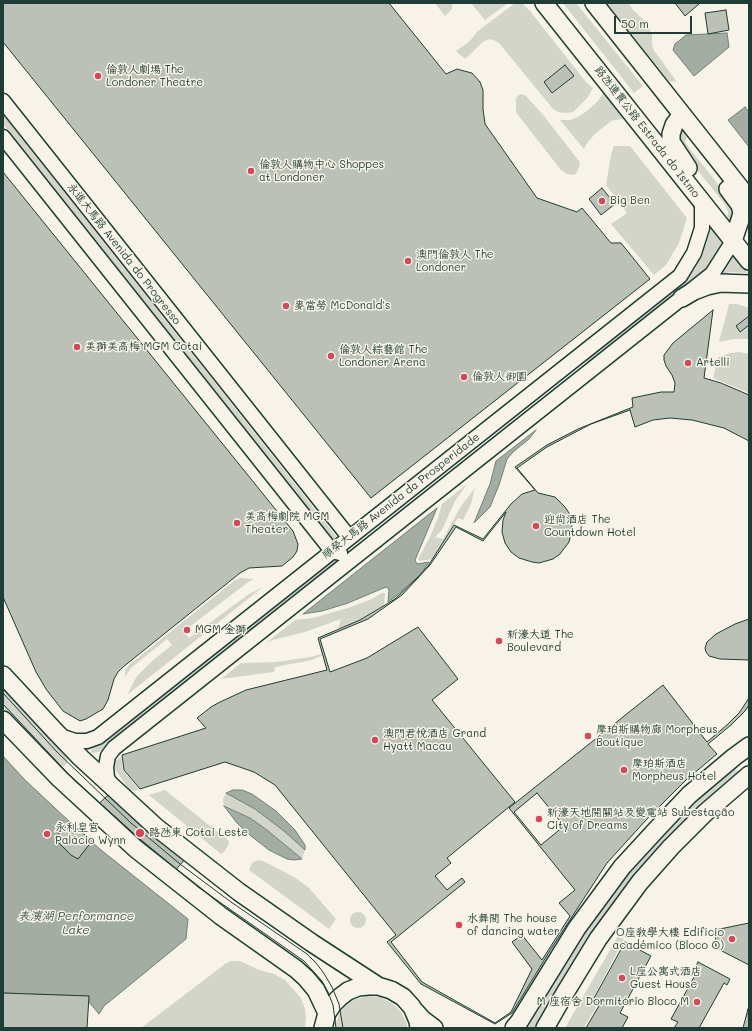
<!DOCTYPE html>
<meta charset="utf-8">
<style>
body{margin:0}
#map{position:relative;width:752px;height:1031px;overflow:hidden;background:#f7f3e8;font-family:Mali,sans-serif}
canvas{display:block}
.frame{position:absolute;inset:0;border:4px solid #1f3d34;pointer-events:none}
.scale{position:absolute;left:614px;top:16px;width:78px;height:18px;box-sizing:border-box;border:2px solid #1f3d34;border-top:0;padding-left:5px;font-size:12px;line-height:14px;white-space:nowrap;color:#1f3d34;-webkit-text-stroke:3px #f7f3e8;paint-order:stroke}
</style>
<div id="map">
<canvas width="752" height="1031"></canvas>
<div class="frame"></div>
<div class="scale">50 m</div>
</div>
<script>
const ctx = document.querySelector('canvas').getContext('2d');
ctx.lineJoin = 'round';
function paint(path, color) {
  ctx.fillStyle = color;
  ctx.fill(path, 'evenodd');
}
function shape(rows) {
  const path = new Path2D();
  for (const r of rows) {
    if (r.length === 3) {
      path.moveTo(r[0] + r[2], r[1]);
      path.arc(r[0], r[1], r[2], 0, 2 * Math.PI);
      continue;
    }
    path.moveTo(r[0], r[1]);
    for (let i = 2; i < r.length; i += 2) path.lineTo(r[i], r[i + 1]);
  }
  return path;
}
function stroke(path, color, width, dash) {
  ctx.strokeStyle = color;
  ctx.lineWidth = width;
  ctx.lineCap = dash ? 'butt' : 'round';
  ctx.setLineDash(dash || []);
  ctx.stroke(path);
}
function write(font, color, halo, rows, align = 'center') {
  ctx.font = font + ' Mali,"LXGW WenKai TC",sans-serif';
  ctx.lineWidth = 3;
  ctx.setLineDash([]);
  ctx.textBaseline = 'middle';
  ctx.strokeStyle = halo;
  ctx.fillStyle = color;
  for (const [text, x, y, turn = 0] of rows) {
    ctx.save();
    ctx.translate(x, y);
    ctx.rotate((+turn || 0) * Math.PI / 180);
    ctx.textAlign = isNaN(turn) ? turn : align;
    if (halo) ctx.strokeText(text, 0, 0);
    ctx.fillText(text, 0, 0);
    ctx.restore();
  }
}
paint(shape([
 [435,3,452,3,452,9,445,16],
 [471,3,508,3,485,20],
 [515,3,522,3,530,11,586,82,593,88,588,97,573,112,565,113,558,112,553,109,499,43,491,39,484,41,465,59,456,51,469,42,478,31],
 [563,3,576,3,643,86,634,93],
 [607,3,628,3,634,11,645,21,652,34,652,43,653,49,677,82,669,81],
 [606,86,630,117,611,121,594,135,587,143,584,149,560,120,570,120,578,117,588,110,597,102,602,95],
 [522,94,526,96,544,116,579,161,580,165,576,174,573,175,567,174,561,170,518,115,516,112,516,99,518,95],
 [3,115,336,536,333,540,3,124],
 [679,126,687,137,685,142,690,149,734,204,733,225,727,218,728,212,726,206,680,148],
 [614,146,630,146,687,218,679,243,666,265,654,275,611,224,627,213,606,185,611,155],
 [711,229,722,244,722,248,714,264,589,363,587,362,585,358,587,356,695,269,702,256],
 [732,253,748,273,731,272,714,276],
 [729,304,737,304,749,308,749,339,734,339,719,342],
 [739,352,749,354,749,393,713,378,718,357,730,353],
 [467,484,455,501,442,530,435,537,443,539,461,506,475,488,471,504,463,520,458,518,432,559,420,561,418,559,429,539,438,518,442,504],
 [342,558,99,752,92,753,91,751,93,748,327,562,330,560],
 [240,578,254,579,247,583,184,631,189,638,249,594,263,587,127,695,137,676,151,662,172,645,167,639,131,668,125,677,125,670,129,665,234,581],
 [382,593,385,593,384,605,361,619,348,625,338,629,341,619,305,632,273,640,266,643,295,620,313,618,348,608,372,599],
 [322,654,321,656,312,660,275,667,274,672,221,679,241,663,276,662,310,657],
 [3,688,68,758,67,763,64,766,59,766,3,707],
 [121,757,123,770,139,790,130,791,115,769,113,763],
 [732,765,740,775,701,808,538,1028,523,1028,563,958,656,835],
 [165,790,229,841,228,846,223,853,221,854,149,795],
 [226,793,255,809,284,831,305,850,302,859,267,830,250,818,224,805,223,799],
 [258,860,263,861,296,878,309,888,336,919,329,929,249,870,252,863],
 [358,920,8],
 [618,936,624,939,590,1004,596,1007,584,1028,565,1028],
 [231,961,240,961,259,970,274,974,285,980,301,998,305,1009,306,1017,305,1028,141,1028,225,964],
 [367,996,380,997,392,1003,401,1012,407,1024,407,1028,334,1028,339,1014,346,1005,356,999]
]), '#d3d5ca');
const water = shape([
 [727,33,729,47,694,76,673,50,675,44,686,35,727,33],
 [745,107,749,112,749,147,728,120,745,107],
 [536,430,529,439,513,452,507,459,499,485,490,507,474,523,490,484,496,461,536,430],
 [437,508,415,560,417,564,429,562,420,575,395,597,388,602,389,589,386,587,348,603,322,611,303,614,437,508],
 [3,756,24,779,71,823,101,850,188,919,186,939,104,1006,99,1014,89,1002,89,996,3,993,3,756],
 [233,790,242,790,252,794,276,811,295,830,305,845,305,850,284,831,255,809,226,793,233,790],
 [224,806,250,818,267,830,302,859,294,860,287,859,269,850,251,836,237,823,224,806]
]);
paint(water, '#a4ada3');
stroke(water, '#6f8077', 1);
const building = shape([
 [3,3,389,3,446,74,457,69,464,71,472,73,480,82,483,90,483,109,485,124,537,198,577,212,582,208,611,243,621,243,650,279,371,498,3,42,3,3],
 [675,3,698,3,699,4,685,16,675,3],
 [726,10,729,30,708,34,705,13,726,10],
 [565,65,574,76,552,93,544,82,565,65],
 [3,172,293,531,298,544,297,551,293,557,282,566,249,568,240,573,123,667,118,672,114,679,108,700,103,709,86,719,80,721,63,711,46,689,36,672,3,597,3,172],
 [602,188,615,204,601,215,589,199,602,188],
 [713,310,704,378,721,383,749,395,749,705,745,711,731,725,708,744,717,754,686,780,647,819,607,863,551,949,512,1013,495,1024,421,984,387,942,396,935,275,785,254,772,225,762,140,789,124,770,122,755,206,728,197,718,211,707,220,702,246,690,327,670,318,638,360,620,395,599,419,576,428,566,454,525,483,539,511,504,522,494,535,490,515,467,547,445,578,429,633,407,632,398,661,392,674,392,675,383,672,375,666,366,664,360,664,355,673,343,713,310],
 [749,316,749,325,740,332,736,326,749,316],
 [630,410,635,427,653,420,670,418,692,420,724,428,749,441,749,619,735,624,716,634,707,642,705,648,706,652,709,656,720,659,749,660,749,698,739,713,728,724,707,742,663,685,509,808,575,890,559,903,570,916,542,960,522,935,512,942,532,969,511,1012,495,1023,422,982,391,942,465,882,462,878,447,890,435,876,451,863,447,858,515,802,432,700,458,679,418,627,367,658,330,672,320,639,368,619,402,595,430,565,456,527,483,541,506,512,503,520,502,532,505,543,511,552,519,558,532,562,539,563,553,559,560,554,569,542,571,534,572,527,569,513,565,507,555,497,538,493,517,468,547,447,591,424,630,410],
 [111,792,187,857,166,881,88,814,111,792],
 [537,793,564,826,541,845,514,812,537,793],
 [71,823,92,841,78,859,71,855,54,838,71,823],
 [749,923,749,965,716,948,715,930,749,923],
 [625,942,651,956,620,1013,628,1017,622,1028,586,1028,600,1004,593,1000,625,942],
 [698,962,730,979,727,985,724,983,699,1028,674,1028,678,1022,671,1019,698,970,695,968,698,962],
 [3,993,89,996,87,1028,3,1028,3,993],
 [748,1009,749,1028,743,1028,748,1009]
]);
paint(building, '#bbc1b6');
stroke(building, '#1f3d34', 1);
const minor = shape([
 [3,101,349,537],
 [3,137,332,551,340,553],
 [59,734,63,737,75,741,87,741,98,737,680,276,694,253,702,228,702,202],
 [112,786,107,778,106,767,108,756,114,748,712,274,733,241]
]);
const major = shape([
 [544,3,749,261],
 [594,3,749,199],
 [682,114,674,125,671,134,671,142,688,168],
 [728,189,740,205,742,213,740,220,733,241],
 [682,298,694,291,707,286,721,283,749,284],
 [3,675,54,730,81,758,156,827,239,892,312,943,378,986],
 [3,720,60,779,136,849,221,916,296,969,306,978,316,990,327,1013],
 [414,1010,422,1019,434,1028],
 [323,1028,327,1013,333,1004,340,997,348,991,358,987,368,986,378,986,391,990,403,997,412,1007,418,1021,419,1028],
 [514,1028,519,1022,577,928,622,867,656,830,689,795,734,757,749,746],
 [545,1028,565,993,598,939,640,882,671,847,705,813,749,775]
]);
stroke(minor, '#1f3d34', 17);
stroke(major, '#1f3d34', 20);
stroke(minor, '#f7f3e8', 14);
stroke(major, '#f7f3e8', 17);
stroke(shape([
 [3,693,57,752,131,823,180,864,231,902,307,954,316,963,323,972,332,987,339,1004,343,1028],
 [3,704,73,779,140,839,198,887,304,961,322,981,328,992,333,1005,336,1028]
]), '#1f3d34', 1);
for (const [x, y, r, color] of [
 [98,76,4,"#d1495b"],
 [251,171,4,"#d1495b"],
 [602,201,4,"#d1495b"],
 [408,261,4,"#d1495b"],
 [286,306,4,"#d1495b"],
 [77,347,4,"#d1495b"],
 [331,356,4,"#d1495b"],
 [688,363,4,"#d1495b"],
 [464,377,4,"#d1495b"],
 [237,523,4,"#d1495b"],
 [536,526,4,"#d1495b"],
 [187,630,4,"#d1495b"],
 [499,641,4,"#d1495b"],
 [588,736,4,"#d1495b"],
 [375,740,4,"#d1495b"],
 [624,770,4,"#d1495b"],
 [539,819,4,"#d1495b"],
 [140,833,5,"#d1495b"],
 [47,834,4,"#d1495b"],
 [459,925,4,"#d1495b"],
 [732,939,4,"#d1495b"],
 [622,978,4,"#d1495b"],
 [697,1002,4,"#d1495b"]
]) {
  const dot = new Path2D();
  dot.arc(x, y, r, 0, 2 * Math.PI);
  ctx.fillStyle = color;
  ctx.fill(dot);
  stroke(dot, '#f7f3e8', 1.5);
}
write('11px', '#1f3d34', '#f7f3e8', [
 ["倫敦人劇場 The",106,70],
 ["Londoner Theatre",106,83],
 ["倫敦人購物中心 Shoppes",259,165],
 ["at Londoner",259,178],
 ["Big Ben",610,201],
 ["澳門倫敦人 The",416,255],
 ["Londoner",416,268],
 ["麥當勞 McDonald's",294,306],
 ["美獅美高梅 MGM Cotai",85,347],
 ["倫敦人綜藝館 The",339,350],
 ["Londoner Arena",339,363],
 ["Artelli",696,363],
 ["倫敦人御園",472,377],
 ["美高梅劇院 MGM",245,517],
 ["Theater",245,530],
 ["迎尚酒店 The",544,520],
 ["Countdown Hotel",544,533],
 ["MGM 金獅",195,630],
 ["新濠大道 The",507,635],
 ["Boulevard",507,648],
 ["摩珀斯購物廊 Morpheus",596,730],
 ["Boutique",596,743],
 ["澳門君悅酒店 Grand",383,734],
 ["Hyatt Macau",383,747],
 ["摩珀斯酒店",632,764],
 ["Morpheus Hotel",632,777],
 ["新濠天地開關站及變電站 Subestação",547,813],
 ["City of Dreams",547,826],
 ["永利皇宮",55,828],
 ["Palácio Wynn",55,841],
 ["路氹東 Cotai Leste",149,833],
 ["水舞間 The house",467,919],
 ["of dancing water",467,932],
 ["O座教學大樓 Edifício",724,933,"right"],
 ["académico (Bloco O)",724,946,"right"],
 ["L座公寓式酒店",630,972],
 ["Guest House",630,985],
 ["M 座宿舍 Dormitório Bloco M",689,1002,"right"]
], 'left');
write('11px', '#1f3d34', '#f7f3e8', [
 ["路氹連貫公路 Estrada do Istmo",647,132,52],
 ["永進大馬路 Avenida do Progresso",124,254,52],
 ["順榮大馬路 Avenida da Prosperidade",401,496,-38]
]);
write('italic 12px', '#405950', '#f7f3e8', [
 ["表演湖 Performance",76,916],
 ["Lake",76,930]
]);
</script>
